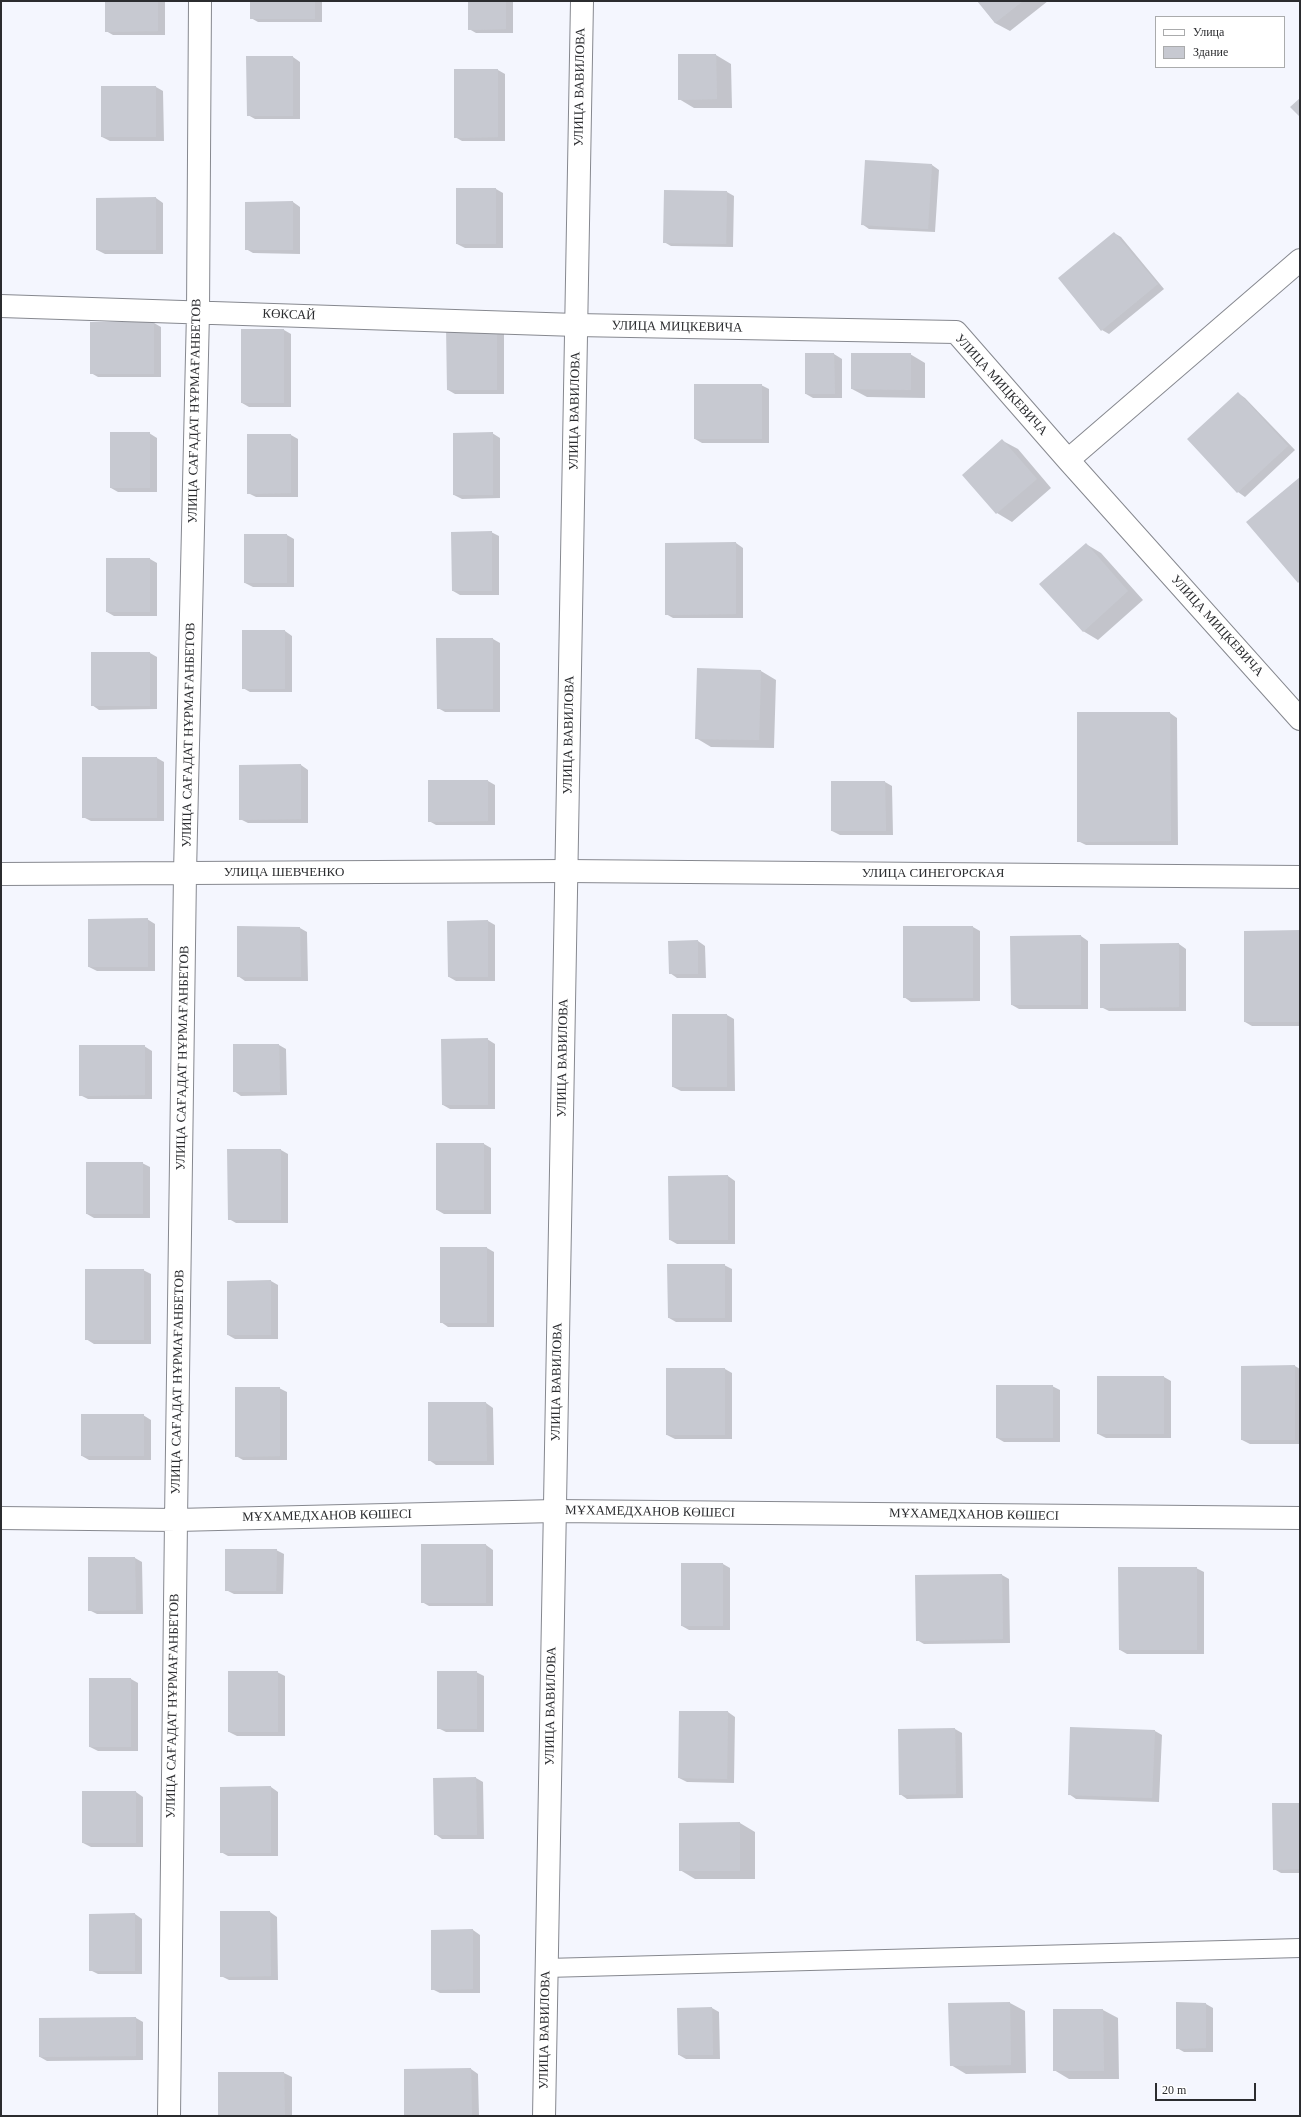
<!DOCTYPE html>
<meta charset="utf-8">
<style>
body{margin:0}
#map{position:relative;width:1301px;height:2117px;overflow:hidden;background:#f4f6fe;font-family:Georgia,serif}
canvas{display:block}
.frame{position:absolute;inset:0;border:2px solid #2b2c2f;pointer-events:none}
.legend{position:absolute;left:1155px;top:16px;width:130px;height:52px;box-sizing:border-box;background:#fff;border:1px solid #aaabac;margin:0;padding:5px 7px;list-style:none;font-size:12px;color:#2b2c2f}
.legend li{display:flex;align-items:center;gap:8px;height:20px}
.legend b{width:20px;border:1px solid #aaabac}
.scale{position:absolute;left:1155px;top:2083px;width:101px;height:18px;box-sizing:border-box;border:2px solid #2b2c2f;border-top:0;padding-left:5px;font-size:12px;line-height:14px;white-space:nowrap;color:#2b2c2f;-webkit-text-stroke:3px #fff;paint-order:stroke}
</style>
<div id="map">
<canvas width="1301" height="2117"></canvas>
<div class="frame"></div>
<ul class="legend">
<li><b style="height:5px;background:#fff"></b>Улица</li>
<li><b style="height:11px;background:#c7c9d1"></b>Здание</li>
</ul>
<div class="scale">20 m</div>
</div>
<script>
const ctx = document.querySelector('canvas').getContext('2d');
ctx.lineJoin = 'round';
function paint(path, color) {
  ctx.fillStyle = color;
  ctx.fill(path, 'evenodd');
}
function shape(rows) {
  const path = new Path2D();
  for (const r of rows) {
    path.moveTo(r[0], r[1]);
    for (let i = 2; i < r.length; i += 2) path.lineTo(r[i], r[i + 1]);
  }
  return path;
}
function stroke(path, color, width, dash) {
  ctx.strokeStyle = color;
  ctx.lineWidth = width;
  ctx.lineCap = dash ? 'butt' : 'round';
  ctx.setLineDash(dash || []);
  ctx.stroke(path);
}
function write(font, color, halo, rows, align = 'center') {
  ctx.font = font + ' Georgia,serif';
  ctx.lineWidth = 3;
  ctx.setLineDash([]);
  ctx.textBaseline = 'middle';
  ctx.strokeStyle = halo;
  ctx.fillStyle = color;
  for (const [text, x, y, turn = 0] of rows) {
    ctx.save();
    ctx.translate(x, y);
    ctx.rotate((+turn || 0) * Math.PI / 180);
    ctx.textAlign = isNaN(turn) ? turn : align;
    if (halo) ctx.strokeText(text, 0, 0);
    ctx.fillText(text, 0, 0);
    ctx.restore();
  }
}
paint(shape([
 [106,1,165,1,165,35,113,35,106,31],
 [251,1,322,1,322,22,258,22,251,18],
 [469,1,513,1,513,33,476,33,469,29],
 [978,1,1048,1,1010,31,995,23],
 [679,55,716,55,731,64,732,108,694,108,679,99],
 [293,57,300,62,300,119,255,119,248,115],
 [498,70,505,74,505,141,462,141,455,137],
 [102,87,156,87,163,91,164,141,110,141,102,137],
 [932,165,939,170,935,232,869,229,862,224],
 [496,189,503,193,503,248,465,248,457,244],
 [727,192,734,196,733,247,671,246,664,242],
 [156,198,163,203,163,254,105,254,97,250],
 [293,202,300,207,300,254,253,253,246,249],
 [1114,233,1121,237,1164,289,1109,334,1102,330],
 [154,323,161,327,161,377,98,377,91,373],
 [447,327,504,331,504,394,455,394,448,390],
 [284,330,291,334,291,407,249,407,242,403],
 [806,354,834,354,842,359,842,398,813,398,806,394],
 [910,354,925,363,925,398,867,397,852,389],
 [761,385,769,389,769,443,702,443,695,439],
 [1238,393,1245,398,1295,450,1245,497,1238,492,1189,439],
 [149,433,157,438,157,492,118,492,111,488],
 [492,433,500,438,500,498,462,499,454,495],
 [291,435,298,439,298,497,256,497,248,493],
 [1003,441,1018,449,1051,488,1012,522,997,513,964,475],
 [491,532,499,536,499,595,460,595,453,591],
 [287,535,294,539,294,587,253,587,245,583],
 [736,543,743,548,743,618,673,618,666,614],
 [1086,544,1101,553,1143,600,1098,640,1083,631],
 [150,559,157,563,157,616,114,616,107,612],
 [285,631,292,636,292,692,250,692,243,688],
 [493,639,500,643,500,712,445,712,438,708],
 [150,653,157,657,157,709,99,710,92,705],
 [761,671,776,680,774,748,711,747,696,738],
 [1170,713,1177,718,1178,845,1086,845,1078,841],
 [157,758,164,762,164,821,91,821,83,817],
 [301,765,308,770,308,823,248,823,240,819],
 [488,781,495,785,495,825,436,825,429,821],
 [832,782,885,782,892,786,893,835,840,835,832,831],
 [147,919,155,924,155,971,97,971,89,967],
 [488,921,495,925,495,981,456,981,449,977],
 [238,927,300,928,307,932,308,981,245,981,238,976],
 [973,927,980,931,980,1001,911,1002,904,997],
 [1300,931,1300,1026,1252,1026,1245,1022],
 [1081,936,1088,941,1088,1009,1019,1009,1012,1005],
 [698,941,705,946,706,978,677,978,670,973,669,942],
 [1179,944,1186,949,1186,1011,1109,1011,1101,1007],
 [727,1015,734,1019,735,1091,681,1091,673,1087],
 [487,1039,495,1044,495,1109,450,1109,443,1105],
 [234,1045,279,1045,286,1049,287,1095,241,1096,234,1091],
 [144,1046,152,1051,152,1099,88,1099,80,1095],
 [484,1144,491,1148,491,1214,444,1214,437,1210],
 [228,1150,281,1150,288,1154,288,1223,236,1223,229,1219],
 [142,1163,150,1167,150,1218,94,1218,87,1214],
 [728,1176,735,1181,735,1244,677,1244,670,1240],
 [487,1248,494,1252,494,1327,448,1327,441,1322],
 [724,1265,732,1269,732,1322,676,1322,669,1318],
 [143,1270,151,1274,151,1344,94,1344,86,1339],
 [271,1281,278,1285,278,1339,235,1339,228,1335],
 [1295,1366,1300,1369,1300,1444,1250,1444,1242,1440,1242,1367],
 [725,1369,732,1373,732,1439,675,1439,667,1435],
 [1164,1377,1171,1381,1171,1438,1106,1438,1098,1434],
 [1052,1386,1060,1390,1060,1442,1004,1442,997,1438],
 [279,1388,287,1392,287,1460,243,1460,236,1456],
 [429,1403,486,1403,493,1408,494,1465,436,1465,429,1460],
 [143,1415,151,1420,151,1460,89,1460,82,1456],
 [486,1545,493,1550,493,1606,429,1606,422,1602],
 [276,1550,284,1554,283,1594,234,1594,226,1590],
 [135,1558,142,1562,143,1614,97,1614,89,1610],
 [723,1564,730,1568,730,1630,689,1630,682,1626],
 [1196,1568,1204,1572,1204,1654,1127,1654,1120,1650],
 [1002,1575,1009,1579,1010,1643,924,1644,917,1640],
 [277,1672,285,1676,285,1736,237,1736,229,1732],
 [476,1672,484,1676,484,1732,446,1732,438,1728],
 [131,1679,138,1683,138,1751,98,1751,90,1747],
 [680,1712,728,1712,735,1717,734,1783,687,1782,679,1778],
 [955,1729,962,1733,963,1798,907,1799,900,1794],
 [1155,1731,1162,1735,1159,1802,1076,1799,1069,1794],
 [476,1778,483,1782,484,1839,442,1839,435,1834,434,1779],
 [271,1787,278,1792,278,1856,228,1856,221,1852],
 [136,1792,143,1797,143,1847,91,1847,83,1843],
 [1300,1804,1300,1873,1281,1873,1274,1869],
 [740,1823,755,1832,755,1879,695,1879,680,1870],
 [270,1912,277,1917,278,1980,229,1980,221,1976],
 [135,1914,142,1919,142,1974,98,1974,90,1970],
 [473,1930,480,1935,480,1993,440,1993,432,1989],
 [1010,2003,1025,2011,1026,2073,966,2074,951,2065],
 [1177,2003,1206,2004,1213,2008,1213,2052,1184,2052,1177,2048],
 [712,2008,719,2012,720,2059,686,2059,679,2055],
 [1054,2010,1103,2010,1118,2018,1119,2079,1069,2079,1054,2070],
 [136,2018,143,2022,143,2060,47,2061,40,2057],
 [471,2069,478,2074,479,2116,405,2116,405,2070],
 [219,2073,284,2073,292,2077,292,2116,219,2116]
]), '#0003');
paint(shape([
 [105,1,158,1,158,31,105,32],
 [250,1,315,1,315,19,250,19],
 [468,1,506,1,506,29,468,30],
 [977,1,1023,1,995,23],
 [678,54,716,54,717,99,678,100],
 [246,56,293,56,293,116,247,116],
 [454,69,498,69,498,137,454,138],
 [101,86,156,86,156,137,101,137],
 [1300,98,1300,117,1290,107],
 [865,160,932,164,928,229,861,225],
 [456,188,496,188,496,244,456,244],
 [664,190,727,191,726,244,663,243],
 [156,197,156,250,96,250,96,198],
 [293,201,293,250,245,250,245,202],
 [1114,232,1158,284,1101,331,1058,278],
 [90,322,154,322,154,374,90,374],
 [446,326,497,326,497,390,447,390],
 [241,329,284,329,284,403,241,403],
 [805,353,834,353,835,394,805,394],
 [851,353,911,353,911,390,851,389],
 [694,384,762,384,762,439,694,439],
 [1238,392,1288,446,1237,493,1187,439],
 [110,432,150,432,150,488,110,488],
 [493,432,493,495,453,495,453,433],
 [247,434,291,434,291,493,247,494],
 [1002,439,1037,479,996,514,962,475],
 [1300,477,1300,581,1298,583,1246,522],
 [492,531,492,591,452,591,451,532],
 [244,534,287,534,287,583,244,583],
 [736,542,736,614,665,615,665,543],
 [1086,543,1128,591,1083,632,1039,584],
 [106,558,150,558,150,612,106,612],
 [242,630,285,630,285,689,242,689],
 [436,638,493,638,493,709,437,709],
 [91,652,150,652,150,706,91,706],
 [697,668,761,670,759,740,695,739],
 [1077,712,1170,712,1171,841,1077,842],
 [82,757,157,757,157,818,82,818],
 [301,764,301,819,239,820,239,765],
 [428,780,488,780,488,821,428,822],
 [831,781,885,781,886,831,831,831],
 [148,918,148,967,88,967,88,919],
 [488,920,488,977,448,977,447,921],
 [237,926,300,927,301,977,237,977],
 [903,926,973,926,973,998,903,998],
 [1300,930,1300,1022,1244,1022,1244,931],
 [1081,935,1081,1005,1011,1005,1010,936],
 [698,940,698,974,669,974,668,941],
 [1179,943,1179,1007,1100,1008,1100,944],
 [672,1014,727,1014,727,1087,672,1087],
 [488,1038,488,1105,442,1105,441,1039],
 [233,1044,279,1044,280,1092,233,1092],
 [79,1045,145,1045,145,1095,79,1096],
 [436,1143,484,1143,484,1210,436,1210],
 [227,1149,281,1149,281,1220,228,1220],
 [86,1162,143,1162,143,1214,86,1214],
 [728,1175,728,1240,669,1240,668,1176],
 [440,1247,487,1247,487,1323,440,1323],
 [667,1264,725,1264,725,1318,668,1318],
 [85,1269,144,1269,144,1340,85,1340],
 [271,1280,271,1335,227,1335,227,1281],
 [1295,1365,1295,1440,1241,1440,1241,1366],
 [666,1368,725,1368,725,1435,666,1435],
 [1097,1376,1164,1376,1164,1434,1097,1434],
 [996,1385,1053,1385,1053,1438,996,1438],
 [235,1387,280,1387,280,1456,235,1457],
 [428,1402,486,1402,487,1461,428,1461],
 [81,1414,144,1414,144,1456,81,1456],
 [421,1544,486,1544,486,1603,421,1603],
 [225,1549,277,1549,276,1591,225,1591],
 [88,1557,135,1557,136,1610,88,1611],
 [681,1563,723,1563,723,1626,681,1626],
 [1118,1567,1197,1567,1197,1650,1119,1650],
 [1002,1574,1003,1639,916,1641,915,1575],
 [228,1671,278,1671,278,1732,228,1732],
 [437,1671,477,1671,477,1729,437,1729],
 [89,1678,131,1678,131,1747,89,1747],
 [679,1711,728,1711,727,1779,678,1778],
 [1070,1727,1155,1730,1152,1798,1068,1795],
 [955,1728,956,1794,899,1795,898,1729],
 [476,1777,477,1835,434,1835,433,1778],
 [271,1786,271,1853,220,1853,220,1787],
 [82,1791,136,1791,136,1843,82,1843],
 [1272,1803,1300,1803,1300,1869,1273,1870],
 [740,1822,740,1871,679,1871,679,1823],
 [220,1911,270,1911,271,1976,220,1977],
 [135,1913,135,1971,89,1971,89,1914],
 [473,1929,473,1989,431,1990,431,1930],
 [1010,2002,1011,2065,950,2066,948,2003],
 [1176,2002,1206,2003,1206,2048,1176,2049],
 [712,2007,713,2055,678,2055,677,2008],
 [1053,2009,1103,2009,1104,2071,1053,2071],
 [136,2017,136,2056,39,2057,39,2018],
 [471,2068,472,2116,404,2116,404,2069],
 [218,2072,284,2072,285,2116,218,2116]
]), '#c7c9d1');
const lane = shape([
 [546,1968,1300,1948]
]);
const street = shape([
 [1,306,576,325,956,332,1068,460,1300,719],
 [1068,460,1300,260],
 [1,874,566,871,1300,877],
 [1,1518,176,1520,555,1511,1300,1518],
 [169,2116,176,1520,185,873,198,312,200,1]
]);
const secondary = shape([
 [544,2116,582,1]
]);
stroke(lane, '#86888f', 20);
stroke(street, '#86888f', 24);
stroke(secondary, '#86888f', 24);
stroke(lane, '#fff', 18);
stroke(street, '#fff', 22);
stroke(secondary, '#fff', 22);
write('13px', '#2b2c2f', '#fff', [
 ["УЛИЦА ВАВИЛОВА",580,87,-89],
 ["КӨКСАЙ",289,315,2],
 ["УЛИЦА МИЦКЕВИЧА",677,327,1],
 ["УЛИЦА МИЦКЕВИЧА",1001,385,48],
 ["УЛИЦА САҒАДАТ НҰРМАҒАНБЕТОВ",195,411,-89],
 ["УЛИЦА ВАВИЛОВА",575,411,-89],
 ["УЛИЦА МИЦКЕВИЧА",1217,626,48],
 ["УЛИЦА САҒАДАТ НҰРМАҒАНБЕТОВ",189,735,-89],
 ["УЛИЦА ВАВИЛОВА",569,735,-89],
 ["УЛИЦА ШЕВЧЕНКО",284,873],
 ["УЛИЦА СИНЕГОРСКАЯ",933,874],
 ["УЛИЦА САҒАДАТ НҰРМАҒАНБЕТОВ",183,1058,-89],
 ["УЛИЦА ВАВИЛОВА",563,1058,-89],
 ["УЛИЦА САҒАДАТ НҰРМАҒАНБЕТОВ",178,1382,-89],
 ["УЛИЦА ВАВИЛОВА",557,1382,-89],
 ["МҰХАМЕДХАНОВ КӨШЕСІ",650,1512,1],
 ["МҰХАМЕДХАНОВ КӨШЕСІ",974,1515,1],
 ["МҰХАМЕДХАНОВ КӨШЕСІ",327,1516,-1],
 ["УЛИЦА САҒАДАТ НҰРМАҒАНБЕТОВ",173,1706,-89],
 ["УЛИЦА ВАВИЛОВА",551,1706,-89],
 ["УЛИЦА ВАВИЛОВА",545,2030,-89]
]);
</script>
